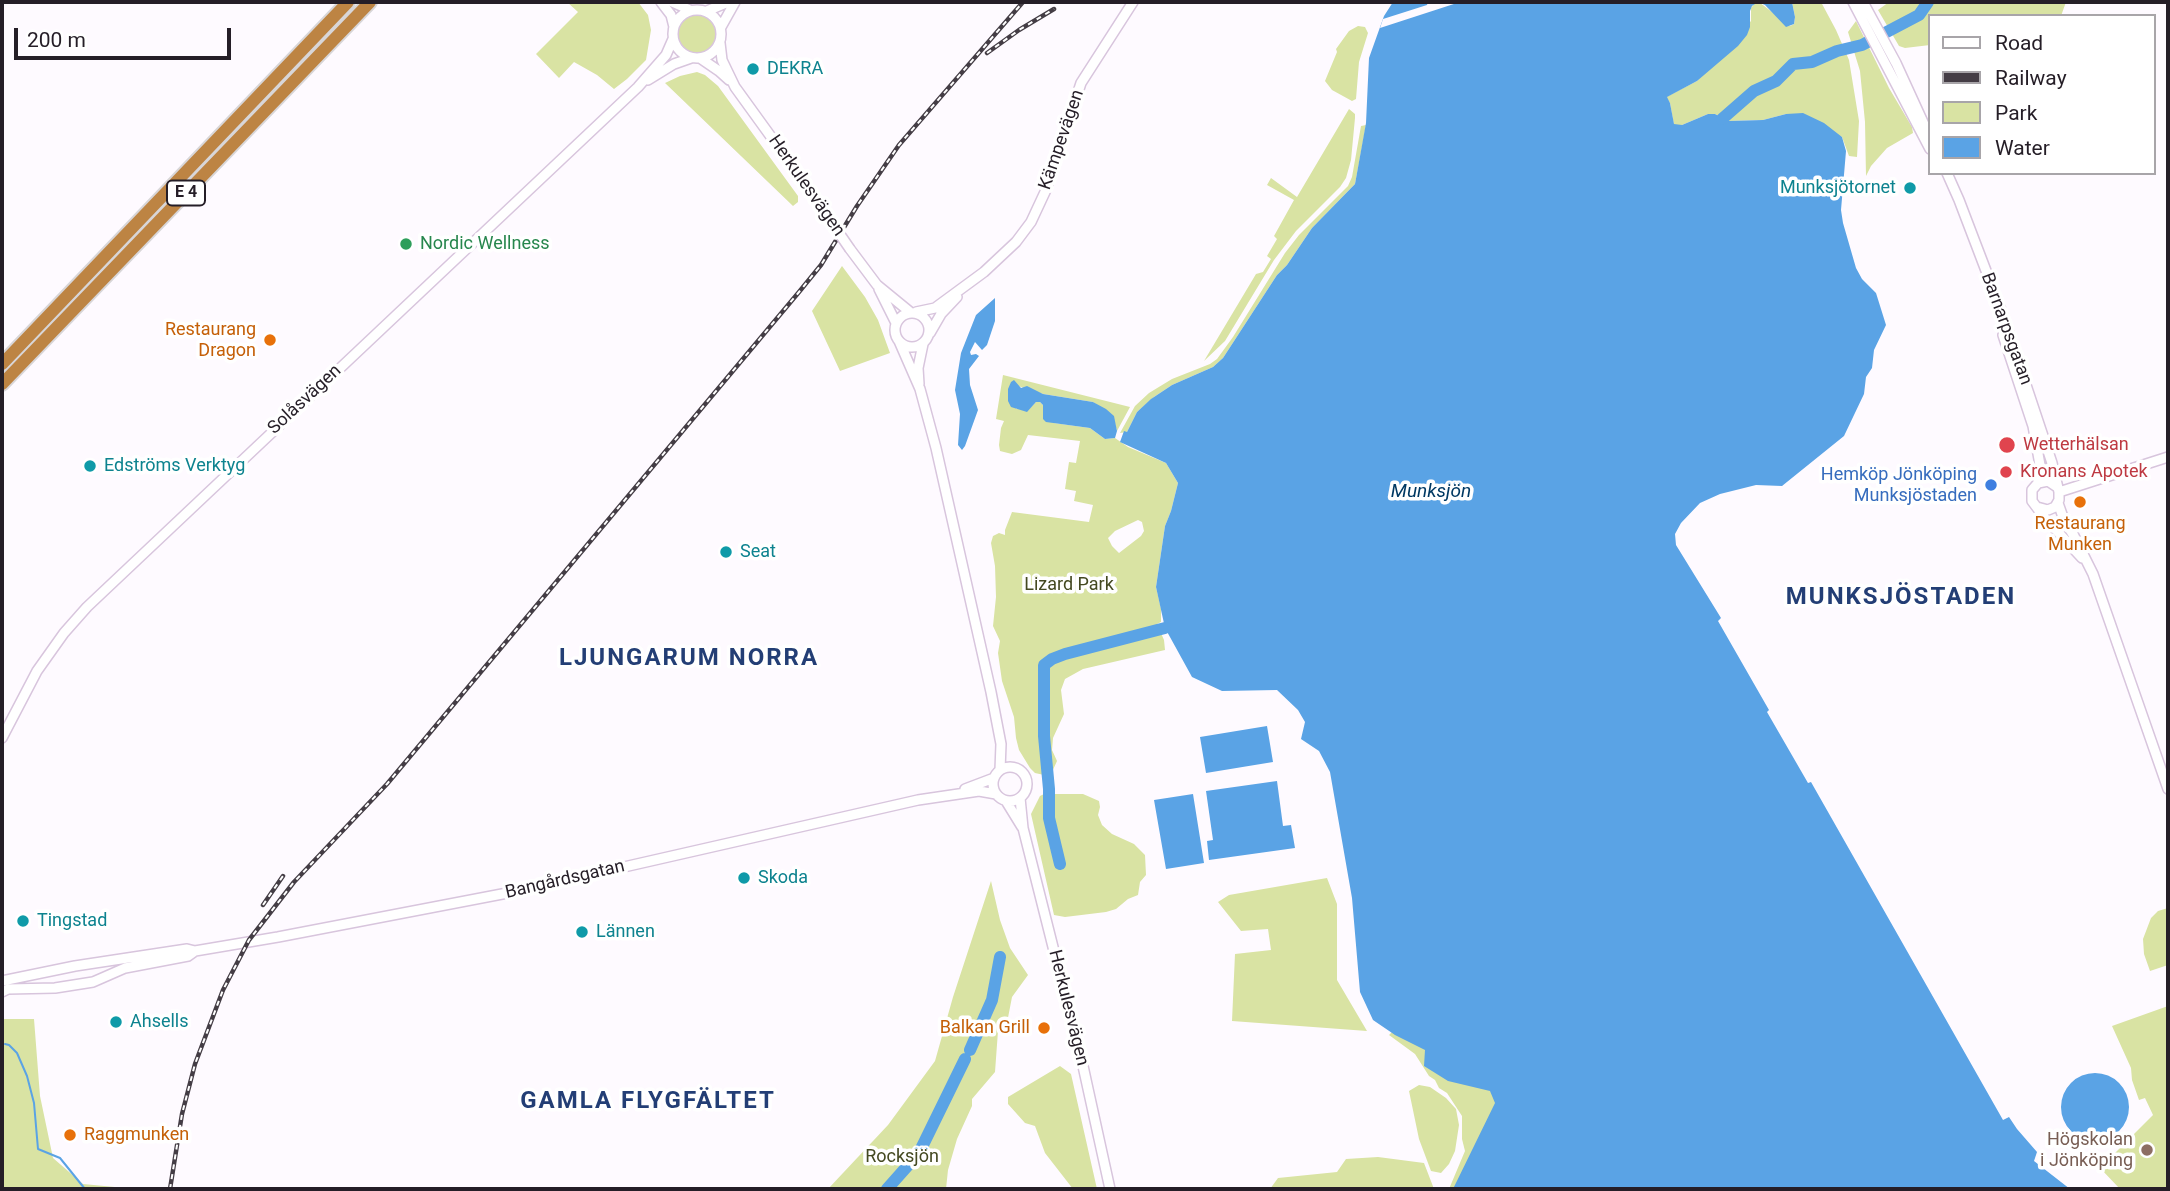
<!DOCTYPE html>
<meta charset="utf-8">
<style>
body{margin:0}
#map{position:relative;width:2170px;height:1191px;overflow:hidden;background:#fefaff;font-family:Roboto,sans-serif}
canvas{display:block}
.frame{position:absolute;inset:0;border:4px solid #251e27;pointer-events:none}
.legend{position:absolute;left:1928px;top:14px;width:228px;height:161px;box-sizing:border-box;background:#fff;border:2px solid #a8a5a9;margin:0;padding:9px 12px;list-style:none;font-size:21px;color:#251e27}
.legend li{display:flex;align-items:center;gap:14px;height:35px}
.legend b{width:35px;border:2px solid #a8a5a9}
.scale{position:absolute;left:14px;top:28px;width:217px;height:32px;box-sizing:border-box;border:4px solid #251e27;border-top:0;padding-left:9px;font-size:21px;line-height:24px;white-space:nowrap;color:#251e27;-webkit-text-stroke:5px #fff;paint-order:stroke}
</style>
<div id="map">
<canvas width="2170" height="1191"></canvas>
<div class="frame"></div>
<ul class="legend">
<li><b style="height:9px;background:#fff"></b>Road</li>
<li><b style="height:9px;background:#443d45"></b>Railway</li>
<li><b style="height:19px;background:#d9e3a3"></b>Park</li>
<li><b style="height:19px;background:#5aa3e5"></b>Water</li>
</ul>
<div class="scale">200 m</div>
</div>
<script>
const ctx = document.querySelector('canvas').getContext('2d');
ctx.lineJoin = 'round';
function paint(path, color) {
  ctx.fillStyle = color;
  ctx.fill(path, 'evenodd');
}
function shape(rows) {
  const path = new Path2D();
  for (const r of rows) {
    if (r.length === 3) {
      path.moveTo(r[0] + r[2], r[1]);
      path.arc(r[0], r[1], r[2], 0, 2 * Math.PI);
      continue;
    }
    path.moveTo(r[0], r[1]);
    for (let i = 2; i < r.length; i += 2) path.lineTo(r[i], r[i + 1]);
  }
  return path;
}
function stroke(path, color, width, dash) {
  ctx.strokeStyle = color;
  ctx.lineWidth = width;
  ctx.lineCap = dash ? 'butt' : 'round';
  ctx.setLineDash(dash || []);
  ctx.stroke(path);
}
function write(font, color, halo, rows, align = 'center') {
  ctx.font = font + ' Roboto,sans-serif';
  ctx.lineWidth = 7;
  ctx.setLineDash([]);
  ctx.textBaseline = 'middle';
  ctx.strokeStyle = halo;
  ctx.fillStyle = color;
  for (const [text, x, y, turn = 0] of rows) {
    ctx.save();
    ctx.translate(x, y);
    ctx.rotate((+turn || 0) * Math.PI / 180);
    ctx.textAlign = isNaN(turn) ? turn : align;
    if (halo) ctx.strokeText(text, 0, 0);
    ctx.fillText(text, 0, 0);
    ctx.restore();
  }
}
paint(shape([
 [567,2,638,2,648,15,651,30,646,60,627,79,614,89,597,75,574,62,559,78,536,54,578,12],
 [1759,2,1790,26,1794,24,1795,17,1792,2,1821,2,1836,30,1849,60,1859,121,1857,157,1849,156,1842,137,1786,114,1763,120,1728,121,1715,114,1708,114,1682,125,1674,125,1670,103,1666,97,1697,81,1751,21,1751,8,1755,3],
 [1889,2,2066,2,2061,16,1930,16,1930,45,1905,48,1899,46,1878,10],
 [698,34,20],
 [1856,21,1889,88,1912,127,1913,133,1887,148,1871,166,1866,176,1865,122,1860,71,1848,32],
 [1358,26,1365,27,1368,33,1359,62,1356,99,1352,101,1332,90,1325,81,1337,52,1336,49,1349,31],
 [697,72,705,75,718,86,798,196,798,202,793,206,665,83,680,76],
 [1349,109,1355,114,1355,118,1351,160,1346,178,1340,187,1296,231,1274,260,1225,341,1204,361,1256,274,1263,272,1271,259,1267,256,1277,239,1274,236,1294,200,1267,185,1271,178,1297,197],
 [1366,125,1355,184,1312,228,1287,265,1277,275,1223,358,1213,367,1172,385,1154,397,1137,412,1127,432,1120,433,1135,406,1149,393,1172,379,1210,364,1217,359,1233,337,1285,253,1299,235,1348,186,1352,177,1361,126],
 [842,266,865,297,878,320,890,353,840,371,812,311],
 [1003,375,1130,407,1117,431,1113,416,1093,402,1043,394,1018,386,1016,409,1030,408,1036,402,1040,402,1043,405,1043,416,1054,423,1090,428,1105,439,1115,438,1128,447,1166,463,1178,483,1171,511,1165,526,1156,587,1161,609,1161,622,1157,624,1164,640,1165,650,1083,669,1065,679,1061,690,1064,714,1053,738,1052,750,1057,761,1052,772,1044,775,1035,773,1030,768,1019,750,1016,738,1014,717,1002,681,998,653,1000,641,993,626,996,597,995,566,991,543,993,536,999,533,1005,535,1005,530,1012,512,1089,522,1093,505,1074,501,1076,491,1065,489,1069,462,1076,463,1080,441,1028,435,1021,450,1012,454,1000,451,999,445,1001,428,1004,421,996,419],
 [1138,520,1142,522,1144,531,1141,536,1119,553,1112,546,1108,538,1115,531],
 [1044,794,1083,794,1099,801,1100,807,1098,815,1102,825,1112,834,1134,844,1145,855,1146,875,1140,882,1138,895,1128,899,1116,909,1106,912,1065,917,1054,915,1031,814,1040,796],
 [1327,878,1337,904,1337,980,1367,1031,1232,1021,1235,954,1271,950,1268,929,1241,931,1218,902,1229,895],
 [991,881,1000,920,1010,948,1028,975,1012,997,1006,1028,998,1031,995,1072,972,1099,972,1106,957,1139,948,1170,946,1189,828,1189,888,1125,935,1061,953,997],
 [2168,908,2168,965,2150,971,2144,954,2143,939,2151,918,2158,911],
 [2168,1006,2168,1189,2120,1189,2100,1168,2153,1115,2145,1098,2139,1100,2132,1080,2131,1068,2112,1026],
 [2,1019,34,1019,40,1096,53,1158,83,1184,136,1189,2,1189],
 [1396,1028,1511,1056,1473,1189,1449,1189,1465,1151,1462,1139,1462,1116,1447,1093,1439,1088,1435,1080,1429,1076,1415,1054,1389,1035],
 [1060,1066,1071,1074,1097,1189,1073,1189,1045,1153,1035,1126,1025,1123,1008,1104,1008,1097],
 [1419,1085,1430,1087,1446,1098,1456,1109,1459,1125,1455,1151,1449,1164,1441,1173,1431,1171,1419,1139,1409,1091],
 [1378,1157,1424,1163,1434,1189,1270,1189,1278,1178,1337,1172,1346,1159]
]), '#d9e3a3');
paint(shape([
 [1393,2,1792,2,1795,17,1794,24,1786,27,1765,5,1758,2,1752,6,1750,11,1750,27,1747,35,1738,46,1697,81,1667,97,1670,103,1674,124,1682,125,1708,114,1715,114,1728,121,1763,120,1786,114,1803,113,1824,123,1842,137,1846,151,1841,210,1843,223,1856,268,1862,279,1876,293,1886,325,1874,350,1872,368,1866,377,1864,394,1844,436,1782,486,1756,485,1720,494,1700,503,1681,523,1675,534,1676,545,1721,618,1718,621,1769,710,1767,712,1808,783,1811,782,2003,1120,2009,1117,2017,1129,2037,1152,2034,1161,2070,1189,1453,1189,1495,1103,1490,1091,1448,1081,1424,1066,1425,1050,1395,1035,1373,1020,1360,992,1352,898,1330,772,1319,751,1301,739,1305,722,1298,710,1277,690,1222,691,1192,677,1165,628,1156,587,1165,526,1171,511,1178,483,1166,463,1120,442,1124,431,1127,432,1137,412,1151,399,1172,385,1213,367,1223,358,1277,275,1287,265,1312,228,1355,184,1366,123,1369,58,1384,16],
 [995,298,995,321,987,345,982,350,975,342,970,352,971,355,976,354,979,356,969,369,970,385,978,410,965,446,962,450,958,445,960,414,955,390,961,353,976,315],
 [1014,380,1021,388,1027,386,1043,394,1093,402,1106,409,1114,416,1117,431,1115,438,1105,439,1090,428,1046,422,1043,419,1043,405,1040,402,1036,402,1027,412,1011,407,1008,401,1008,389,1011,382],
 [1267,726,1273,762,1206,773,1200,737],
 [1277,781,1283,826,1291,825,1295,848,1209,860,1207,841,1213,840,1206,791],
 [1193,794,1204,863,1166,869,1154,800],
 [2095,1107,34]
]), '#5aa3e5');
paint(shape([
 [1428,2,1460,2,1380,28,1383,19,1427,5]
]), '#fefaff');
stroke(shape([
 [5,1044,9,1045,17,1053,27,1076,34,1103,38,1149,60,1158,85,1189]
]), '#5aa3e5', 2);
stroke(shape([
 [1722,119,1754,91,1776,81,1793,64,1812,62,1837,51,1862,45,1919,15,1928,2],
 [1060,864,1049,818,1049,789,1044,736,1044,665,1052,659,1065,654,1165,628],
 [970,1050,992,1000,1000,957],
 [887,1189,919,1153,965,1059]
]), '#5aa3e5', 12);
const secondary = shape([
 [661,2,671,15,674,27],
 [672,2,690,10],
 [1853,2,1930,149],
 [1863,2,1896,63,1928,133],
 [697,34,24],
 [707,11,728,2],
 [721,27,735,2],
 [720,43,722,60,735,87,803,181],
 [700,58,719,71,729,80],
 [648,80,674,64,691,58],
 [1947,173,1959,200,2001,310,2052,463,2059,492,2059,500,2055,507,2048,510,2037,507],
 [850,249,877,285,910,312],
 [879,289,896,323],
 [916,312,935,308,984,272,1016,242,1031,222,1045,192,1081,83,1133,2],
 [912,330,17],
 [930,333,941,314,957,297],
 [2003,335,2033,426,2040,465,2038,483],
 [899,341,920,389,936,448,991,692,1001,744,1000,770],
 [919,384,918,368,923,344],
 [2057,487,2048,481,2038,483,2032,490,2032,501,2044,517,2082,558],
 [2059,492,2168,457],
 [2058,503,2064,520,2074,536,2093,574,2168,789],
 [2,738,37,671,64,633,87,607,638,87,666,55,673,39],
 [1010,784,17],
 [965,789,994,778],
 [1020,798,1023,828,1083,1066,1110,1189],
 [1006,801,1022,827],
 [2,981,75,966,187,949,195,951,278,937,523,890,918,800,979,791,996,794],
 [2,992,8,989,55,988,93,982,125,968,188,956,195,951]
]);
const highway = shape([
 [2,364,348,2],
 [2,384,370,2]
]);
stroke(secondary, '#d8c5dd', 12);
stroke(highway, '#d8d6d8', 16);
stroke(secondary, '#fff', 9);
stroke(highway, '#bd8443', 12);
const rail = shape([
 [987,53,1019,30,1054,9],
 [263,905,283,876],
 [170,1189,182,1114,195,1064,223,990,249,940,294,882,387,784,799,292,821,265,857,206,899,145,1023,2]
]);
stroke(rail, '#443d45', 4.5);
stroke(rail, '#fff', 2, [5]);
const secondaryBridge = shape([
 [803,181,850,249]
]);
stroke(secondaryBridge, '#d8c5dd', 12, []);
stroke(secondaryBridge, '#fff', 9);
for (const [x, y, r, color] of [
 [753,69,7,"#0f9aa8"],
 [1910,188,7,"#0f9aa8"],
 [406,244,7,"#2e9e5b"],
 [270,340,7,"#e8710a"],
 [2007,445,9,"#e0444e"],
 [90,466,7,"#0f9aa8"],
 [2006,472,7,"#e0444e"],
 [1991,485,7,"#3f7fe0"],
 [2080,502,7,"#e8710a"],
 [726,552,7,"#0f9aa8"],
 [744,878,7,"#0f9aa8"],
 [23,921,7,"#0f9aa8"],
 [582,932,7,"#0f9aa8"],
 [116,1022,7,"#0f9aa8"],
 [1044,1028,7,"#e8710a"],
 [70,1135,7,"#e8710a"],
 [2147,1150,7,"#8d6e63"]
]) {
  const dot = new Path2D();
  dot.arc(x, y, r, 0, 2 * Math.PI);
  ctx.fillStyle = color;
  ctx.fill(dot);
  stroke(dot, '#fff', 2.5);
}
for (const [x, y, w] of [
 [186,193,38]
]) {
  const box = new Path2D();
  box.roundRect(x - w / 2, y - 12.5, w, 25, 5);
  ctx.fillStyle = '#fff';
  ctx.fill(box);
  stroke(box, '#251e27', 2);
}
write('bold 16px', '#251e27', null, [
 ["E 4",186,193]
]);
write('18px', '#0d838f', '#fff', [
 ["DEKRA",767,69],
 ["Munksjötornet",1896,188,"right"],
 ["Edströms Verktyg",104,466],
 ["Seat",740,552],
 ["Skoda",758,878],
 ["Tingstad",37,921],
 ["Lännen",596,932],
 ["Ahsells",130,1022]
], 'left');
write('18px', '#251e27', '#fff', [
 ["Kämpevägen",1062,140,-71],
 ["Herkulesvägen",806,186,55],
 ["Barnarpsgatan",2006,329,70],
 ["Solåsvägen",305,400,-43],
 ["Bangårdsgatan",565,880,-13],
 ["Herkulesvägen",1068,1008,76]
]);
write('18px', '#27864d', '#fff', [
 ["Nordic Wellness",420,244]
], 'left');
write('18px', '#c56008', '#fff', [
 ["Restaurang",256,330],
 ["Dragon",256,351],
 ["Restaurang",2080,524,"center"],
 ["Munken",2080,545,"center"],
 ["Balkan Grill",1030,1028],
 ["Raggmunken",84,1135,"left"]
], 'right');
write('18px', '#be3a42', '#fff', [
 ["Wetterhälsan",2023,445],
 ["Kronans Apotek",2020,472]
], 'left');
write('18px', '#366cbe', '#fff', [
 ["Hemköp Jönköping",1977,475],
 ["Munksjöstaden",1977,496]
], 'right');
write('18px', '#444921', '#fff', [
 ["Lizard Park",1069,585],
 ["Rocksjön",902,1157]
]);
write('18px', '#785e54', '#fff', [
 ["Högskolan",2133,1140],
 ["i Jönköping",2133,1161]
], 'right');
write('italic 19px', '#003963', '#fff', [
 ["Munksjön",1431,492]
]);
ctx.letterSpacing = '2px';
write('bold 24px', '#233e75', '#fff', [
 ["MUNKSJÖSTADEN",1901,598],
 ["LJUNGARUM NORRA",689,659],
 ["GAMLA FLYGFÄLTET",648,1102]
]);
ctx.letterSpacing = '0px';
</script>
